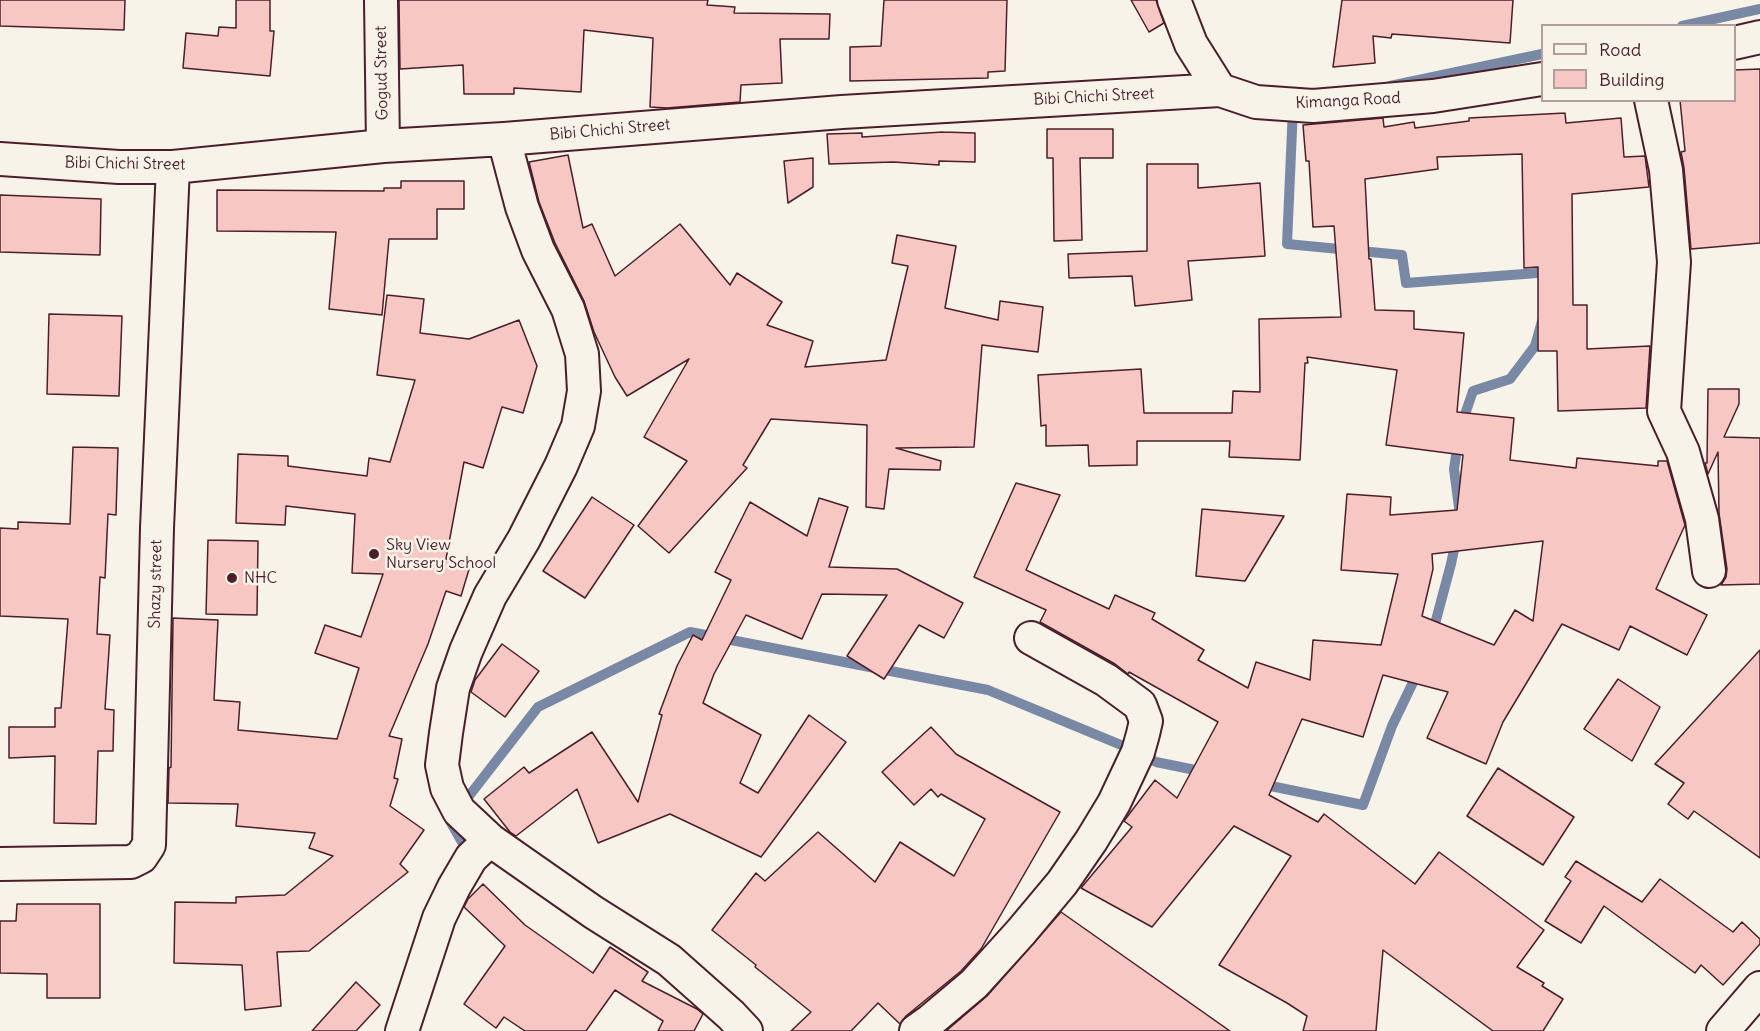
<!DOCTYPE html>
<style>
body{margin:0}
#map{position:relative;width:1760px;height:1031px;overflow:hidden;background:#f7f3e8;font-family:Delius,sans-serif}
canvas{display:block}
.legend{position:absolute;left:1541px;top:24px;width:195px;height:78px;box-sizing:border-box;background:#f7f3e8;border:2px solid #b29e9c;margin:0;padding:8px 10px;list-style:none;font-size:18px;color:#4a1f2b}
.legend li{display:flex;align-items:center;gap:12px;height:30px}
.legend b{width:30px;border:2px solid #b29e9c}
</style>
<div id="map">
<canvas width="1760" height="1031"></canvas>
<ul class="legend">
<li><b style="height:8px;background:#f7f3e8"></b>Road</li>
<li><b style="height:16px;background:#f7c7c4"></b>Building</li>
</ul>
</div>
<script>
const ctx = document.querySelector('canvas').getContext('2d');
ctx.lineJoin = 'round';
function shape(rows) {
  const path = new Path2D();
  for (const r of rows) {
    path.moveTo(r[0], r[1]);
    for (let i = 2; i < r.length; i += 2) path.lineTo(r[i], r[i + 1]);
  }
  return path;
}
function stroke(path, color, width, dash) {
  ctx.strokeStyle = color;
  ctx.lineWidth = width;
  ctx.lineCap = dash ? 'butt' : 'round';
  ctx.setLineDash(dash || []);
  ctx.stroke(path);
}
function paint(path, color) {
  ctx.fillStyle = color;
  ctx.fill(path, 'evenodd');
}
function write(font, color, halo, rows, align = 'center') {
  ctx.font = font + ' Delius,sans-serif';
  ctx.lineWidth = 5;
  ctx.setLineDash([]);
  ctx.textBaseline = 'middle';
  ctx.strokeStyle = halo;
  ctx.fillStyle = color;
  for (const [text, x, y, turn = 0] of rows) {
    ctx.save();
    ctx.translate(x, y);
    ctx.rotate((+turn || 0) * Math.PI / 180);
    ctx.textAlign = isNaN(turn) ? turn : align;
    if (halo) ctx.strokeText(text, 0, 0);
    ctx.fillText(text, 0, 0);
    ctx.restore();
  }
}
stroke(shape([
 [1682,26,1760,9],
 [1390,86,1542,54],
 [1293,108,1287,244,1402,255,1406,283,1550,272],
 [1461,426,1473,391,1510,379,1535,346,1542,321],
 [1458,442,1454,469,1460,515],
 [1432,635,1451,564,1456,540],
 [1261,784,1363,805,1392,726,1418,672],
 [462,805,538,707,690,632,988,690,1138,752,1156,762,1205,772],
 [453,818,450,821,470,856]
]), '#7989a5', 10);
const building = shape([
 [0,0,125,0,124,30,0,26,0,0],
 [236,0,270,0,270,31,274,31,270,76,183,68,186,33,218,36,219,27,236,28,236,0],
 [399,0,708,0,707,5,735,7,734,13,830,14,829,39,780,39,782,83,741,85,740,102,667,108,650,107,653,38,584,30,581,92,514,88,514,94,464,94,463,65,400,69,399,0],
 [884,0,1007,0,1005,71,988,72,988,78,850,81,850,47,881,46,884,0],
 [1131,0,1156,0,1164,23,1149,32,1131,0],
 [1342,0,1513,0,1510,43,1392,34,1391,38,1373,36,1375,63,1333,67,1342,0],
 [1760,69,1760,243,1691,249,1684,168,1681,152,1685,151,1680,100,1734,100,1734,70,1760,69],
 [1565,113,1566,123,1621,118,1624,157,1645,156,1649,187,1572,194,1573,305,1587,305,1587,349,1650,346,1646,408,1558,411,1557,351,1538,351,1538,267,1524,268,1522,154,1437,157,1438,169,1365,179,1369,259,1371,259,1375,310,1414,311,1414,329,1464,333,1457,412,1514,418,1510,460,1576,468,1577,458,1658,466,1658,461,1667,461,1685,525,1656,589,1707,615,1687,655,1630,626,1619,650,1562,624,1503,722,1486,764,1427,738,1448,692,1383,675,1363,737,1302,719,1269,795,1318,822,1324,814,1415,884,1439,852,1544,930,1517,967,1544,983,1542,986,1563,999,1543,1031,1493,1031,1383,950,1376,1031,1303,1031,1307,1016,1287,1003,1219,965,1291,856,1234,826,1152,927,1081,888,1132,827,1124,821,1155,780,1177,798,1218,722,1129,672,1128,674,1115,664,1040,622,1046,610,974,577,1016,483,1060,495,1026,570,1109,609,1115,595,1155,613,1152,619,1204,650,1198,660,1248,688,1256,662,1310,680,1313,640,1381,645,1398,574,1341,570,1347,494,1391,497,1390,515,1457,510,1463,455,1386,445,1397,370,1307,357,1308,363,1305,363,1300,460,1229,457,1230,441,1137,441,1137,465,1089,466,1088,445,1046,446,1046,425,1041,426,1038,375,1141,369,1144,413,1232,413,1233,391,1260,392,1259,319,1341,317,1334,226,1313,227,1309,161,1306,161,1303,125,1383,118,1384,127,1414,122,1415,128,1469,121,1469,118,1565,113],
 [1543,541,1533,621,1515,610,1494,645,1422,616,1433,569,1432,554,1543,541],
 [1047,129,1113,129,1113,158,1080,158,1082,240,1054,241,1053,158,1047,158,1047,129],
 [943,132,975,133,975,162,939,161,939,165,893,162,829,164,827,134,862,133,862,137,943,132],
 [568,155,583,228,592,224,615,276,680,224,730,285,737,273,782,302,767,325,813,341,805,367,886,360,908,266,892,263,897,235,956,246,945,308,998,320,1000,301,1043,307,1038,352,982,345,974,447,896,448,941,461,940,470,889,469,884,509,866,507,867,425,771,419,743,465,747,468,669,553,638,526,687,461,644,437,689,359,627,396,615,377,594,332,584,301,555,243,539,202,529,162,568,155],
 [813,158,813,187,788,203,784,161,813,158],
 [1147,164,1198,164,1198,188,1260,183,1265,256,1188,261,1192,300,1135,306,1132,276,1069,278,1068,254,1147,251,1147,164],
 [401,181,464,181,464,209,437,209,437,239,389,239,382,315,329,309,336,232,217,231,217,190,384,191,384,188,401,188,401,181],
 [0,195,101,199,100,255,0,252,0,195],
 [387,295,424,299,420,333,469,339,519,320,537,366,523,413,502,407,483,468,464,462,446,559,470,566,461,596,446,591,428,644,389,736,402,739,394,778,398,779,390,806,424,830,400,864,408,872,309,951,277,952,281,1006,245,1010,242,965,174,963,175,902,236,903,236,897,285,895,333,856,309,848,315,833,236,826,238,804,168,803,169,768,171,767,173,618,218,620,214,700,240,702,238,730,337,739,359,668,315,653,325,625,361,637,383,574,352,573,355,514,286,506,285,525,236,523,238,454,288,456,288,466,367,476,369,458,390,462,415,380,377,375,387,295],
 [49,314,122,316,119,396,47,394,49,314],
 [1708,389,1739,389,1739,404,1724,437,1760,438,1760,584,1721,585,1726,577,1727,569,1719,513,1718,452,1708,474,1705,463,1707,463,1708,389],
 [73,447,118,448,116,515,108,514,105,578,100,577,97,634,110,635,105,709,114,710,113,751,98,751,96,824,54,823,55,756,9,758,9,727,55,727,55,708,61,708,68,619,0,616,0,528,18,529,18,522,70,524,73,447],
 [592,497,634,525,585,598,543,571,592,497],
 [819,498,848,507,829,567,897,569,963,603,944,638,919,625,884,679,847,656,887,595,822,594,802,639,746,615,714,674,703,703,761,735,740,783,758,793,809,715,846,742,761,857,670,814,598,843,577,789,516,836,510,832,484,799,524,767,529,773,592,732,638,802,662,715,659,714,677,666,693,635,702,640,731,580,715,572,750,502,807,536,819,498],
 [1202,509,1284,516,1245,581,1196,576,1202,509],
 [208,540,258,541,257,615,206,614,208,540],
 [502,644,539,671,505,717,471,692,475,680,502,644],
 [1760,650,1760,858,1694,811,1688,819,1668,804,1684,783,1655,764,1760,650],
 [1618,679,1660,707,1632,761,1584,729,1618,679],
 [931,727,956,754,1060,812,981,949,961,971,906,1016,900,1024,878,1003,851,1031,791,1031,811,1012,755,967,756,965,712,930,756,873,765,881,818,832,875,882,900,842,954,876,985,819,941,794,938,797,931,789,914,805,882,772,931,727],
 [1498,768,1574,817,1543,865,1467,816,1498,768],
 [1576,861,1642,902,1660,879,1733,932,1742,922,1760,939,1760,944,1723,985,1701,965,1695,973,1604,906,1581,943,1545,921,1571,881,1565,877,1576,861],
 [483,884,525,925,593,973,610,947,648,972,642,981,697,1009,703,1014,694,1031,658,1031,663,1021,615,990,586,1031,525,1031,504,1017,496,1028,464,1004,505,946,464,907,468,899,483,884],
 [17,904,100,904,100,998,47,998,47,974,0,973,0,921,16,921,17,904],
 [1061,912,1230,1031,946,1031,987,996,1061,912],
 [356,982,380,1005,356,1031,312,1031,356,982]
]);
paint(building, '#f7c7c4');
stroke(building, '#4a1f2b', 1.5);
const minor = shape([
 [381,0,383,146],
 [1174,0,1191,44,1220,90,1256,102,1313,106,1433,96,1542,79],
 [1734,43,1760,37],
 [1651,100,1666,170,1674,262,1664,411,1683,452,1702,519,1709,571],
 [504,139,522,207,538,250,568,309,582,354,584,391,578,426,561,466,524,539,490,596,466,651,453,688,446,733,442,765,447,788,459,811,490,840,593,912,669,960,731,1015,746,1031],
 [0,159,119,167,173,167,383,146,504,139,842,112,1220,90],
 [0,864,131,862,141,857,149,845,157,528,173,167],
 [402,1031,439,918,454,887,471,858,490,840],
 [916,1031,930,1021,974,984,1021,932,1062,883,1091,841,1114,803,1138,752,1143,734,1146,721,1140,705,1106,680,1031,638],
 [1723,1031,1760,988]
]);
stroke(minor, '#4a1f2b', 36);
stroke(minor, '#f7f3e8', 32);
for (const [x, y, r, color] of [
 [374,554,6,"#4a1f2b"],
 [232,578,6,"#4a1f2b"]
]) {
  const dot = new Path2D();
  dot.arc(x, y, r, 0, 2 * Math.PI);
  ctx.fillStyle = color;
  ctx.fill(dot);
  stroke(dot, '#f7f3e8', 2);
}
write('16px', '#4a1f2b', '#f7f3e8', [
 ["Gogud Street",382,73,-91],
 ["Bibi Chichi Street",1094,97,-3],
 ["Kimanga Road",1348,101,-3],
 ["Bibi Chichi Street",610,130,-5],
 ["Bibi Chichi Street",125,164,1],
 ["Shazy street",156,584,-89]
]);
write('16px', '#4a1f2b', '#f7f3e8', [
 ["Sky View",386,545],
 ["Nursery School",386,563],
 ["NHC",244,578]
], 'left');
</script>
